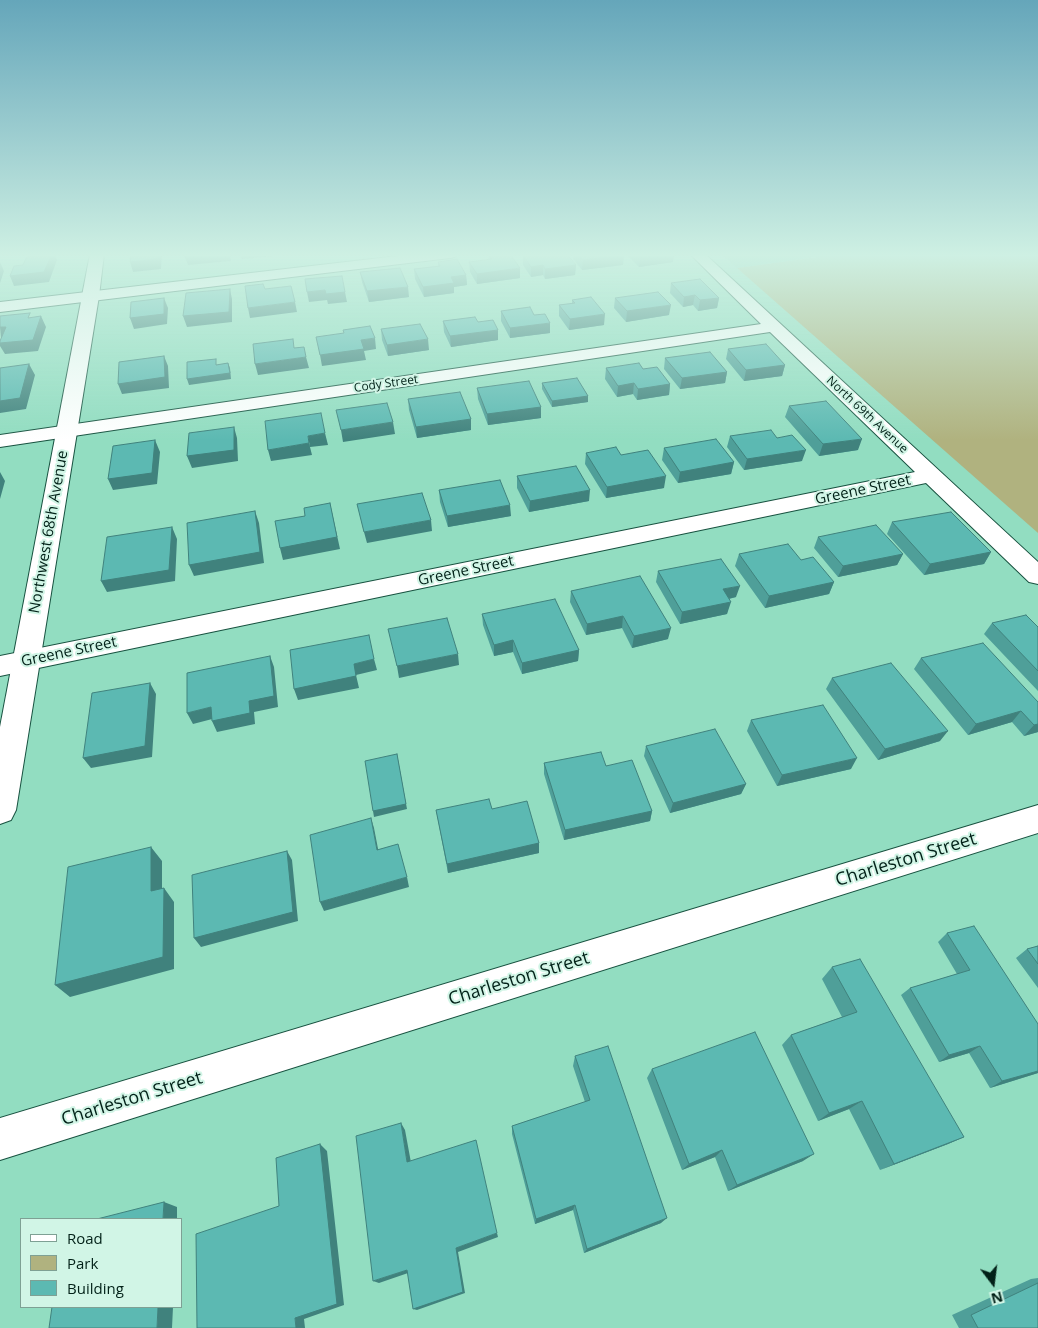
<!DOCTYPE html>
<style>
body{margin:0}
#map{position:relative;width:1038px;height:1328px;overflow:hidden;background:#92ddc1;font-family:"Open Sans",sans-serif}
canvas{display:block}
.legend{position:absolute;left:20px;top:1218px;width:162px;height:90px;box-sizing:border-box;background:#d1f5e6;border:1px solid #7ea094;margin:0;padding:6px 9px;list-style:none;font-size:15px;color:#022118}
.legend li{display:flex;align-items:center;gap:10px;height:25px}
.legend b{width:25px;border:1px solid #7ea094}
.north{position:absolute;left:968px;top:1258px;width:50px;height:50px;-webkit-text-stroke:4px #d1f5e6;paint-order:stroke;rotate:165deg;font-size:14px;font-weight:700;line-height:20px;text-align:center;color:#022118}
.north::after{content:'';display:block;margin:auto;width:18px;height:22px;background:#022118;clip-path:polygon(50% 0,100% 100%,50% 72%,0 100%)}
</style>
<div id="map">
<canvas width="1038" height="1328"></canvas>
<ul class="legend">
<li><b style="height:6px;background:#fff"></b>Road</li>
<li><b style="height:14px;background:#b0b27f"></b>Park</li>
<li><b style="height:14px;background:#5cb9b2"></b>Building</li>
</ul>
<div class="north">N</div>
</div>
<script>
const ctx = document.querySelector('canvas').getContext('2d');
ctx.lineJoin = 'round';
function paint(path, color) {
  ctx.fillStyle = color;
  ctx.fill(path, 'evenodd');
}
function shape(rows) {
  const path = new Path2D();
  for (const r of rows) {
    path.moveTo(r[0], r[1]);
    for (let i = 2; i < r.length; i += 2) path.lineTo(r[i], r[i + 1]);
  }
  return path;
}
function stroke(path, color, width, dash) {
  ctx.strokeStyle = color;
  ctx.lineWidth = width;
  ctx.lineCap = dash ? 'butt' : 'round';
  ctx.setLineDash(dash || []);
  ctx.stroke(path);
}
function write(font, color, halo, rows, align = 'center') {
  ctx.font = font + ' "Open Sans",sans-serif';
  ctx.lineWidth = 4;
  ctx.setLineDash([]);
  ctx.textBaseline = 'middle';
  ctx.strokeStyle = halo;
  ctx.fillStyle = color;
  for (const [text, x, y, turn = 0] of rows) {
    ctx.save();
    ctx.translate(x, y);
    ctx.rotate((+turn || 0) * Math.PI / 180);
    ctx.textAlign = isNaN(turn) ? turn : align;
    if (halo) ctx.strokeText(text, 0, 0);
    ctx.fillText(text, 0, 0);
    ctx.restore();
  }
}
paint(shape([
 [721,254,839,254,737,268]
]), '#7fd3b5');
paint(shape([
 [839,254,1038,254,1038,533,737,268]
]), '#b0b27f');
const minor = shape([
 [415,254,457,254,455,257,450,258,0,312,0,302,415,254],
 [690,254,705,254,1038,562,1038,584,1029,582,926,483,0,676,0,656,915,472,770,332,0,447,0,435,761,324,690,254],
 [1038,805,1038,833,0,1160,0,1118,1038,805]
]);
const tertiary = shape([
 [90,254,104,254,99,296,16,810,11,820,0,824,0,727,90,254]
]);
stroke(minor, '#185240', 2);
stroke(tertiary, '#185240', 2);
paint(minor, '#fff');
paint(tertiary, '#fff');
paint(shape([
 [574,254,623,254,624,255,623,265,582,270,573,259],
 [626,254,674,254,673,262,639,267],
 [523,255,576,265,575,275,545,279,543,275,531,277,523,265],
 [489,256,520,278,477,284,470,272,469,262,490,260],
 [438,262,466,275,467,285,454,287,454,293,424,297,415,279,414,269,438,266],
 [360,272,409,297,369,302,362,282],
 [671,283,719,298,717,308,698,311,693,305,683,307,670,293],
 [615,298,669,315,626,322,614,308],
 [572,300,604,325,569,330,559,316,559,305,572,304],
 [501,311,534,315,550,333,510,338,501,321],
 [443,321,478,322,498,340,451,347,444,332],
 [381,329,429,350,388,356,382,340],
 [728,349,785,365,782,376,744,381,726,359],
 [665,358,727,372,725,383,680,389,664,369],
 [606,368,643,369,670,384,669,395,637,400,633,394,617,397,605,379],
 [542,383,588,396,588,402,552,407,542,389],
 [477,388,541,407,541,418,488,425,478,399],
 [408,399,471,419,471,430,417,438,409,410],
 [789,406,858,450,819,456,785,417],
 [730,436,777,438,802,461,744,470,727,447],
 [664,448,734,462,731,474,678,483,662,460],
 [586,453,621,455,664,488,606,498,585,464],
 [517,476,589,501,529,512,517,488],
 [439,490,511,516,448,527,440,502],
 [892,522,991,552,984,564,924,575,887,534],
 [818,537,903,554,897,565,838,577,814,548],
 [739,554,801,560,834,582,829,594,765,608,735,566],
 [658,571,736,597,729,599,727,614,680,624,656,582],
 [571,591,668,639,632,648,622,628,586,635,570,602],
 [482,614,579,650,578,661,522,674,513,652,494,656,483,625],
 [992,623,1038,627,1038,691,984,634],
 [921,658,1038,702,1038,732,1024,736,1012,722,968,735,914,669],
 [832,678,940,741,878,760,826,689],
 [751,720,851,769,777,786,747,731],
 [646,746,746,784,741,794,670,813,644,756],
 [544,763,606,766,652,811,650,821,564,840,544,774],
 [492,809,539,843,539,853,448,873,436,810],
 [947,933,1038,1073,990,1088,969,1053,939,1062,901,995,910,988,957,974,938,942],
 [1038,946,1038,988,1016,958,1027,949],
 [832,967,964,1137,948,1144,880,1170,849,1109,818,1121,782,1045,791,1035,842,1017,822,979],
 [575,1056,661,1223,584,1253,573,1210,535,1224,512,1134,512,1126,585,1102,573,1066],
 [652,1069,803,1161,728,1191,715,1157,682,1170,647,1078],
 [1038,1278,1038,1328,959,1328,952,1315,1031,1279]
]), '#4f9f99');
paint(shape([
 [52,254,54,254,57,260,49,282,14,286,10,276],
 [158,254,162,254,161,269,133,272,130,262],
 [201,254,230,254,231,261,188,265,184,255],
 [241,254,283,254,284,255,242,259],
 [665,254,674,254,673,262,639,267,640,257],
 [624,255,623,265,582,270,583,260],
 [0,262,4,271,0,283],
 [543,265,543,275,531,277,531,267],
 [576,265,575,275,545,279,545,269],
 [520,268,520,278,477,284,477,274],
 [466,275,467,285,454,287,454,293,424,297,423,287,451,277],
 [408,287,409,297,369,302,367,291],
 [230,289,232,299,232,322,187,327,183,316],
 [325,290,345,292,347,302,328,304,327,300,309,302,307,292],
 [695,295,693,305,683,307,684,297],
 [164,298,168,308,167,324,134,329,130,318],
 [719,298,717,308,698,311,700,300],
 [295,302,297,312,250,318,248,308],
 [671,305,669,315,626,322,627,311],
 [605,314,604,325,569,330,570,319],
 [41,316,46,327,38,351,5,354,0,346,0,343],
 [550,323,550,333,510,338,510,328],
 [0,327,6,327,11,337,1,338],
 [498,330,498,340,451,347,450,336],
 [375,338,376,349,364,351,366,360,322,366,320,355,361,340],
 [428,339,429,350,388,356,387,345],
 [164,356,168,366,169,388,122,394,118,384],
 [306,357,309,368,258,375,255,364],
 [228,363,230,368,231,379,189,385,187,379],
 [29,364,35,375,26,409,0,413,0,401],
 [785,365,782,376,744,381,746,370],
 [727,372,725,383,680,389,682,378],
 [634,383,633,394,617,397,618,386],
 [670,384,669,395,637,400,638,389],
 [588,396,588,402,552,407,552,401],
 [541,407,541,418,488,425,487,414],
 [471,419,471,430,417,438,416,427],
 [393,422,395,434,343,442,341,430],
 [234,427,237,438,238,461,192,468,187,456],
 [325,433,328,445,310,447,308,436],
 [862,439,858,450,819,456,823,444],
 [155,440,160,452,157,484,113,490,108,479],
 [309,443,312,455,271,461,268,450],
 [806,450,802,461,744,470,747,459],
 [734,462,731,474,678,483,680,472],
 [0,472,5,481,0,499],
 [666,476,664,488,606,498,607,487],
 [590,490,589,501,529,512,530,501],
 [330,503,340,549,283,560,280,548],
 [510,505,511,516,448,527,447,516],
 [255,511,259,523,264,563,194,576,189,565],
 [431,520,432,531,367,543,364,532],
 [172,527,177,539,175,581,107,592,101,581],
 [991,552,984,564,924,575,930,564],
 [903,554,897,565,838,577,843,566],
 [834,582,829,594,765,608,769,596],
 [740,586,736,597,719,601,723,589],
 [731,602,727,614,680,624,682,612],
 [623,616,622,628,586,635,587,624],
 [671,628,668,639,632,648,634,636],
 [513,640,513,652,494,656,494,645],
 [579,650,578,661,522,674,522,663],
 [458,654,459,665,399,678,397,666],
 [270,656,274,667,278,707,254,712,255,724,217,732,212,721,249,701],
 [374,659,377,670,356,675,359,688,298,700,294,689,354,664],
 [150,683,156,694,152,757,91,768,83,758],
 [211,707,216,718,193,724,187,713],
 [1021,711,1012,722,968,735,976,724],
 [1038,724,1038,732,1024,736,1034,725],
 [948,731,940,741,878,760,885,749],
 [397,754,407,809,374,817,373,811],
 [857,758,851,769,777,786,782,775],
 [746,784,741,794,670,813,673,803],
 [652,811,650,821,564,840,565,830],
 [371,818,374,828,380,859,377,850],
 [539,843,539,853,448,873,447,864],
 [151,847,162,861,162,905,151,891],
 [287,851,292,860,298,921,201,947,194,938],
 [407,877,409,887,324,911,320,902],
 [164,888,174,902,174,969,70,997,55,985],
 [980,1046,969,1053,939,1062,949,1055],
 [1038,1071,1038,1073,990,1088,1002,1081],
 [862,1101,849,1109,818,1121,829,1113],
 [401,1123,405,1130,412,1168,407,1162],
 [964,1137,948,1144,880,1170,894,1164],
 [320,1144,327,1151,344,1305,304,1319,305,1328,296,1328,295,1318],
 [722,1150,715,1157,682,1170,689,1164],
 [814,1154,803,1161,728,1191,737,1185],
 [164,1202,177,1207,177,1219,163,1219],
 [575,1205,573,1210,535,1224,536,1219],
 [667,1218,661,1223,584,1253,587,1249],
 [497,1233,498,1237,458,1252,465,1293,417,1310,413,1309,456,1248],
 [407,1270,411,1272,379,1283,373,1281],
 [158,1307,173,1307,172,1328,157,1328]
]), '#40827d');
const building = shape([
 [28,254,52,254,44,272,10,276,14,266,23,265,28,254],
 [131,254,158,254,158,259,130,262,131,254],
 [184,254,201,254,184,255,184,254],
 [506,254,510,254,520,268,477,274,469,262,492,259,489,256,506,254],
 [534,254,567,254,576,265,545,269,543,265,531,267,523,255,534,254],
 [577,254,623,254,624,255,583,260,577,254],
 [637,254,665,254,640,257,637,254],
 [457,259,466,275,451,277,454,283,423,287,414,269,440,266,438,262,457,259],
 [400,268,408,287,367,291,360,272,400,268],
 [342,276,345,292,326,294,325,290,307,292,305,279,342,276],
 [700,279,719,298,700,300,695,295,684,297,671,283,700,279],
 [263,284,265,289,291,286,295,302,248,308,245,286,263,284],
 [230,289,229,312,183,316,186,293,230,289],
 [658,292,671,305,627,311,615,298,658,292],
 [591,297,605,314,570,319,559,305,575,303,572,300,591,297],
 [164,298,164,314,130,318,131,302,164,298],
 [530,307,534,315,545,314,550,323,510,328,501,311,530,307],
 [30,313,28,318,41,316,33,340,0,343,0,341,6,327,0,327,0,316,30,313],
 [475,317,478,322,493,320,498,330,450,336,443,321,475,317],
 [420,324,428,339,387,345,381,329,420,324],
 [370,326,375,338,361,340,364,349,320,355,316,337,344,333,343,330,370,326],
 [293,339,294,348,304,347,306,357,255,364,253,344,293,339],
 [766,344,785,365,746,370,728,349,766,344],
 [710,352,727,372,682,378,665,358,710,352],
 [164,356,165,377,118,384,119,362,164,356],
 [216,359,216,365,228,363,230,373,187,379,187,362,216,359],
 [639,363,643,369,657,367,670,384,638,389,634,383,618,386,606,368,639,363],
 [29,364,20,398,0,401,0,368,29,364],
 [577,378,588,396,552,401,542,383,577,378],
 [529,381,541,407,487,414,477,388,529,381],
 [460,392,471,419,416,427,408,399,460,392],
 [826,401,862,439,823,444,789,406,826,401],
 [387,403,393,422,341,430,336,410,387,403],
 [321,413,325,433,308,436,309,443,268,450,265,421,321,413],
 [234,427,234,450,187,456,189,433,234,427],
 [771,430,777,438,792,435,806,450,747,459,730,436,771,430],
 [716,439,734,462,680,472,664,448,716,439],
 [155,440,152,473,108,479,113,446,155,440],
 [616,447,621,455,648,450,666,476,607,487,586,453,616,447],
 [576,466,590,490,530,501,517,476,576,466],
 [500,480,510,505,447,516,439,490,500,480],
 [422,493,431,520,364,532,357,504,422,493],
 [330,503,337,537,280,548,275,521,305,516,304,508,330,503],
 [255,511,260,552,189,565,187,523,255,511],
 [951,512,991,552,930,564,892,522,951,512],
 [876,525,903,554,843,566,818,537,876,525],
 [172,527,169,570,101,581,107,537,172,527],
 [788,544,801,560,813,557,834,582,769,596,739,554,788,544],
 [721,559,740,586,723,589,731,602,682,612,658,571,721,559],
 [640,576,671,628,634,636,623,616,587,624,571,591,640,576],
 [555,599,579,650,522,663,513,640,494,645,482,614,555,599],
 [1026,615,1038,627,1038,671,992,623,1026,615],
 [447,618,458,654,397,666,388,629,447,618],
 [369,635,374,659,354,664,356,676,294,689,290,650,369,635],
 [983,643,1038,702,1038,724,1034,725,1021,711,976,724,921,658,983,643],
 [270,656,274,696,249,701,250,713,212,721,211,707,187,713,187,673,270,656],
 [891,663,948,731,885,749,832,678,891,663],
 [150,683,145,746,83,758,92,693,150,683],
 [823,705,857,758,782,775,751,720,823,705],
 [715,729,746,784,673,803,646,746,715,729],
 [601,752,606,766,632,760,652,811,565,830,544,763,601,752],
 [397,754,406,804,373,811,365,761,397,754],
 [489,799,492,809,527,801,539,843,447,864,436,810,489,799],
 [371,818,377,850,398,844,407,877,320,902,310,835,371,818],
 [151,847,151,891,164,888,163,957,55,985,68,867,151,847],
 [287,851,293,912,194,938,192,875,287,851],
 [974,926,1038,1024,1038,1071,1002,1081,980,1046,949,1055,910,988,970,970,947,933,974,926],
 [1038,946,1038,964,1027,949,1038,946],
 [860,959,964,1137,894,1164,862,1101,829,1113,791,1035,857,1012,832,967,860,959],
 [755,1032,814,1154,737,1185,722,1150,689,1164,652,1069,755,1032],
 [608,1046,667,1218,587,1249,575,1205,536,1219,512,1126,590,1100,575,1056,608,1046],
 [401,1123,407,1162,476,1140,497,1233,456,1248,463,1292,413,1309,407,1270,373,1281,356,1136,401,1123],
 [320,1144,337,1304,295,1318,296,1328,197,1328,196,1234,279,1206,276,1158,320,1144],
 [164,1202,163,1219,97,1219,164,1202],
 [1038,1283,1038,1328,978,1328,971,1315,1038,1283],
 [52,1307,158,1307,157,1328,49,1328,52,1307]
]);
paint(building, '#5cb9b2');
stroke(building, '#40827d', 1);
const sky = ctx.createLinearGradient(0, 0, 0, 440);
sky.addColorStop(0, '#65a6ba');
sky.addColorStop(0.58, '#cef0e3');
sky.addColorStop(1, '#cef0e300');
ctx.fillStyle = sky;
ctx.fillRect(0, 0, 1038, 440);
write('12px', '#022118', '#d1f5e6', [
 ["Cody Street",386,384,-8],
 ["North 69th Avenue",867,415,43]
]);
write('15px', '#022118', '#d1f5e6', [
 ["Greene Street",863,490,-12],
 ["Northwest 68th Avenue",49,532,-80],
 ["Greene Street",466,571,-12],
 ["Greene Street",69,652,-12]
]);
write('18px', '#022118', '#d1f5e6', [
 ["Charleston Street",906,860,-17],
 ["Charleston Street",519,979,-17],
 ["Charleston Street",132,1099,-17]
]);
</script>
